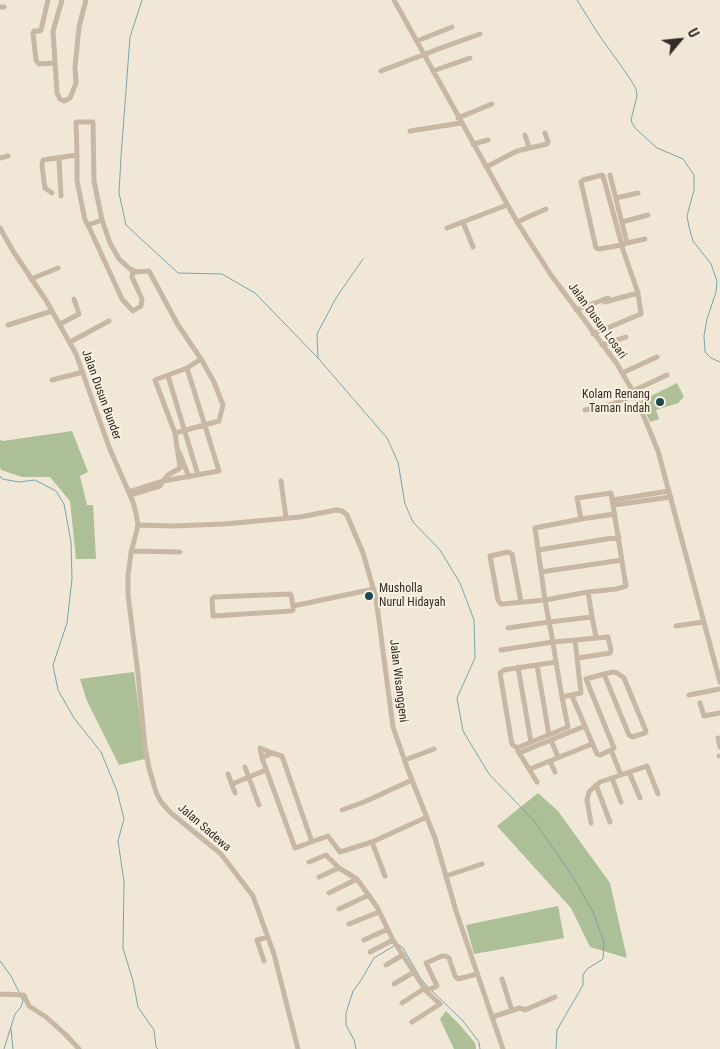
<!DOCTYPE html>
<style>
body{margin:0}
#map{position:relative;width:720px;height:1049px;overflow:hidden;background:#f0e7d7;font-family:"Roboto Condensed",sans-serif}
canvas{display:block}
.north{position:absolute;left:655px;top:15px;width:50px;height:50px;-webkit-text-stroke:4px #f8f1e2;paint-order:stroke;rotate:62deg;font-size:14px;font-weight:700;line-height:20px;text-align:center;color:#332b25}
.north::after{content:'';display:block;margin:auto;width:18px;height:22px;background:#332b25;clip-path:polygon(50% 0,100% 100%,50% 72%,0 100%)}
</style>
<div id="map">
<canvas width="720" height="1049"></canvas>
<div class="north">U</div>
</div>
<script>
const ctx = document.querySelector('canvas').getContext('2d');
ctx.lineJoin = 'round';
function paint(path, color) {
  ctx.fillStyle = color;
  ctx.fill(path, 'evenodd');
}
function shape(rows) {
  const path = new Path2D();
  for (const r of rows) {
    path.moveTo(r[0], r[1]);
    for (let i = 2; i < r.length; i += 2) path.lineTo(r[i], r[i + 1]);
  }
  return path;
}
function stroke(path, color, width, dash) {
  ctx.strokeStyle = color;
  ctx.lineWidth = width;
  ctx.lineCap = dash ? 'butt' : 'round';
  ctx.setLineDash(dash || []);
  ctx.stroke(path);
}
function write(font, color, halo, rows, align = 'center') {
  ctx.font = font + ' "Roboto Condensed",sans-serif';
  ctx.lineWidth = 4;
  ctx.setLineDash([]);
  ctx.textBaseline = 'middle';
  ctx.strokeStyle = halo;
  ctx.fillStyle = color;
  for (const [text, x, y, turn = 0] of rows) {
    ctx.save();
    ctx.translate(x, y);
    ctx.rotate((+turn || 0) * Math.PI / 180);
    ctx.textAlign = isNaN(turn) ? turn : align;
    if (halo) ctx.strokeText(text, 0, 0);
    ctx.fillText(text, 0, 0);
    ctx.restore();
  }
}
paint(shape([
 [677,383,684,397,678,403,656,410,659,419,650,422,641,401],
 [72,431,88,472,80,476,87,505,93,505,96,559,76,559,70,501,50,477,22,477,1,470,0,467,0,440,3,441],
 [134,672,145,759,119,765,87,701,80,679],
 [538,793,558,811,610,883,627,958,590,947,571,908,497,826],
 [558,906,564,938,474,954,466,925],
 [446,1011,459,1024,475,1043,476,1049,454,1049,440,1019]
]), '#adbf97');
stroke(shape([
 [142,0,130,37,121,157,119,193,126,225,178,273,222,274,255,293,318,358],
 [577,0,599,35,631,80,636,89,637,96,631,120,632,123,636,129,657,148,683,159,694,175,694,190,687,216,689,227,693,241,711,264,717,281,716,292,707,319,704,336,705,352,711,358,720,362],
 [363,259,336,298,317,334,318,358,387,438,398,462,405,504,413,522,440,550,460,583,474,620,475,658,457,698,463,731,489,774,535,822,573,877,593,912,604,942,603,959,587,969,583,975,583,985,557,1030,556,1049],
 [0,476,2,479,19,482,35,480,56,491,64,504,71,542,72,579,67,623,53,665,58,690,74,718,101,752,117,791,124,819,118,841,124,882,123,948,133,981,138,1007,154,1030,156,1047,158,1049],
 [398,944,403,948,421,979,428,987],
 [0,961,11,976,19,992],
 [431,990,463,1021,479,1042,480,1049],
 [11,1029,13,1049],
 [4,1049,15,1014,21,1007,23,1001,21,996],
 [356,1049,354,1040,346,1025,346,1013,353,991,360,982,374,958,394,946]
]), '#76a5ad', 1);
stroke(shape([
 [48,0,41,30,40,31,34,31,33,33,36,60,39,64,55,63],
 [62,0,53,31,57,93,60,99,64,101,70,98,76,83,75,67,79,27,86,0],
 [394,0,517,222,551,275,617,364,635,395,658,451,720,682],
 [0,7,4,7],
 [417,41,452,27],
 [381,71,441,48,480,34],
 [433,71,470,58],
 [458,118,492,104],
 [410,131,461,123],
 [525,135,529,147],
 [473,144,488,140],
 [77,155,77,181,85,220,88,225,102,220],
 [0,158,8,156],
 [59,158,61,196],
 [486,167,517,151,547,144,548,142,545,133],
 [610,175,627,243,622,245,599,249,596,248,581,182,583,180,602,175,603,176,622,245,622,247,638,293],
 [52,193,45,188,44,182,42,165,43,160,77,155,76,122,93,122,94,181,102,220,110,243,119,259,130,269,136,272,149,271,178,325,201,359],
 [616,198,638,193],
 [463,222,473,247],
 [517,222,546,209],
 [622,222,648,215],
 [88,225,122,299,133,311,141,306,142,299,132,277,133,270],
 [0,228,13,251,47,302,76,354,109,447,133,502,136,513,138,525,131,553,128,575,128,595,138,674,145,747,149,768,156,792,161,802,171,813,221,854,253,896,274,954,298,1049],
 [447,228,507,205],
 [627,243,645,239],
 [31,279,58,268],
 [576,310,608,298],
 [60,324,79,314,74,299],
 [8,325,52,311],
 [593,334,641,314,638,293,605,302],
 [70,342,109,321],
 [602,345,626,337],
 [622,373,657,357],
 [168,376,198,475],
 [52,380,83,372],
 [633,391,667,375],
 [585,410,610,405,635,395],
 [179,452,189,477],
 [281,481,286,518],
 [129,492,163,481,168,475,180,468,175,433,155,380,187,368,201,359,214,382,223,405,219,421,175,433],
 [130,495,160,486,163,481,219,471,187,368],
 [613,500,669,491],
 [614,505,671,497],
 [581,519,615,514],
 [138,525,171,526,224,524,300,517,336,510,342,511,347,515,363,553,376,598,393,727,408,770,435,838,456,911,503,1049],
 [538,550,619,537],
 [131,551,180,552],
 [541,572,622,560],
 [521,602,512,554,508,552,490,556,498,600,501,604,502,604,545,600,588,592],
 [293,606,293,610,291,611,213,616,212,599,214,597,290,594,291,595,293,606,374,589],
 [592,617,596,637],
 [676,626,703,622],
 [508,628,549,622,592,617,588,592,616,589,626,586,611,493,577,498,581,519,535,528,545,600,549,622,553,642,556,662,562,697,568,727,517,748,512,744,511,739,500,673,504,670,556,662],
 [501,650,553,642,608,637,611,650,610,653,578,658],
 [537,665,549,735],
 [518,667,531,742],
 [689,695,720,689],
 [572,696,597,754,600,755,611,750,614,748,586,679,604,674,613,672,617,673,624,678,646,731,645,733,632,737,629,735,604,674],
 [562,697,581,693,575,640],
 [700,703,704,716,720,713],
 [718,738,720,747],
 [551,740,558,757],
 [611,750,621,775,647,766,658,794],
 [518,751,537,782],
 [519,753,585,726],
 [719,756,720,756],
 [262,758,260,748,272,753],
 [405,760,434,749],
 [550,761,555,772],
 [245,767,259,805],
 [530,769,592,744],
 [629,772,640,798],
 [228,774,235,793],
 [612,778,621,802],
 [232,784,266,770],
 [596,785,610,822],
 [342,810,364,802,412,780],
 [591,823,587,800,589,792,600,782,621,775],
 [312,842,282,756,272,753,262,758,295,848,328,836,340,852,372,842],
 [309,862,326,855,339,868,357,879,377,907,393,940,426,991,437,986,426,963,442,956,446,956,449,958,455,976,458,979,477,974],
 [385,876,372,842,427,817],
 [446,876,482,864],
 [319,877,339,868],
 [329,893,357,879],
 [339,909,369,895],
 [349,924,379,912],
 [364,940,388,929],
 [370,952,393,940],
 [264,961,257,940,268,937],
 [386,965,403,955],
 [502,979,512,1011],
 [394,984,414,972],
 [0,994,24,995,29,1006,46,1017,65,1034,79,1049],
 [402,1003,425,988],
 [492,1017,520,1008,525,1010,555,997],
 [412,1022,440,1004,426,991]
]), '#c8b8a3', 5);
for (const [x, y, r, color] of [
 [660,402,5,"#1b4a53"],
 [369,596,5,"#1b4a53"]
]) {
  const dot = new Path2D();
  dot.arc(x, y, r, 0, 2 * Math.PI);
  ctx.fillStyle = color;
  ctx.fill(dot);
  stroke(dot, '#f8f1e2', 2);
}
write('12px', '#332b25', '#f8f1e2', [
 ["Jalan Dusun Losari",597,321,54],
 ["Jalan Dusun Bunder",101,395,70],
 ["Jalan Wisanggeni",398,681,83],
 ["Jalan Sadewa",204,828,41]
]);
write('12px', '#332b25', '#f8f1e2', [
 ["Kolam Renang",650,395],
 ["Taman Indah",650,409],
 ["Musholla",379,589,"left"],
 ["Nurul Hidayah",379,603,"left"]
], 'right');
</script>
